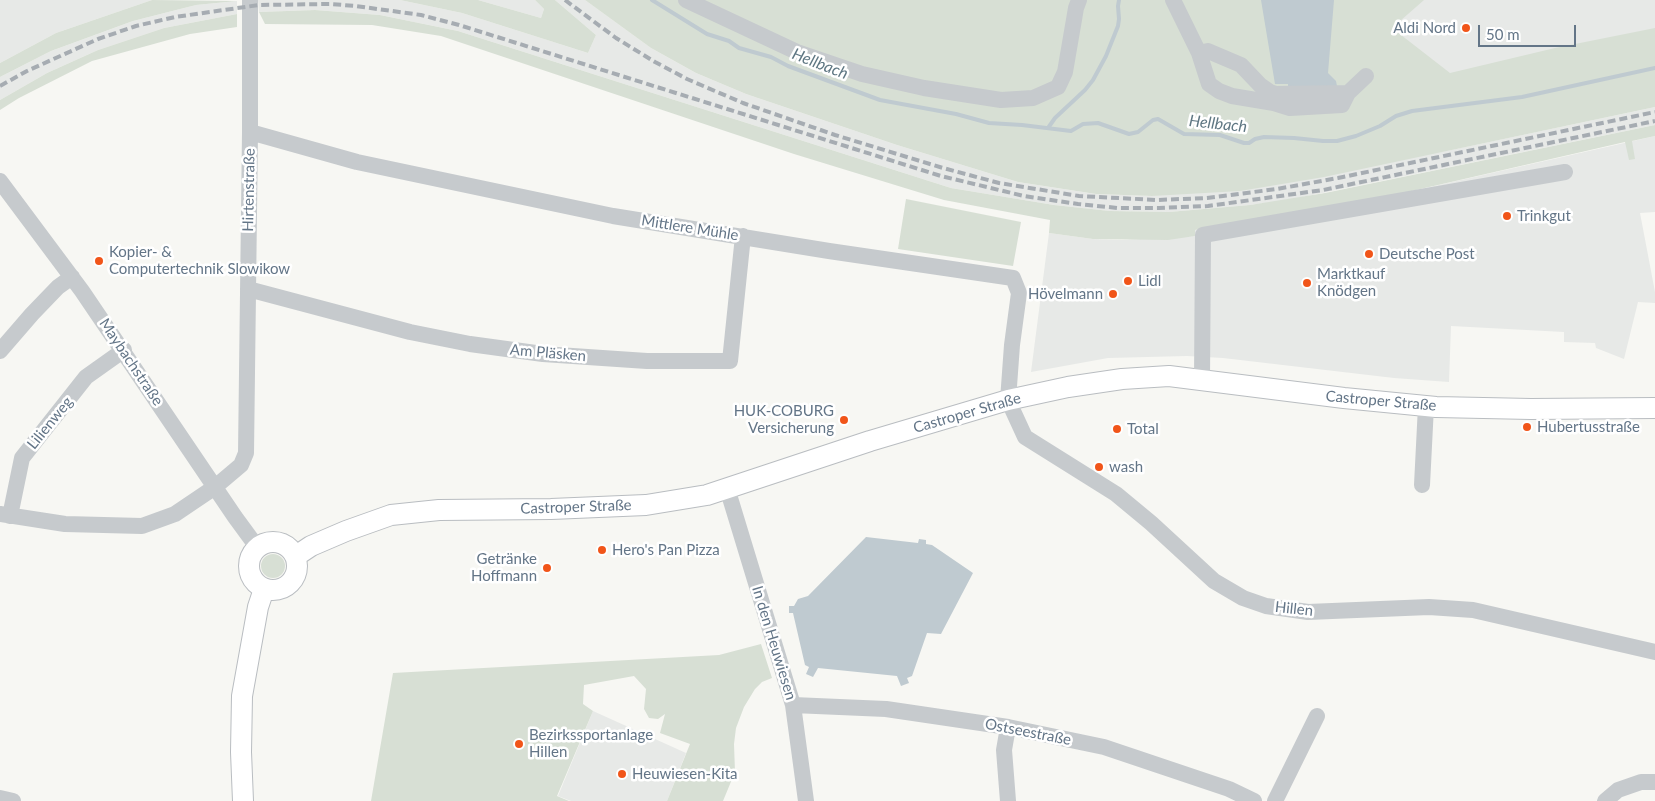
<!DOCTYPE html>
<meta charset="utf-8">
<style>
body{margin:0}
#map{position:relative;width:1655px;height:801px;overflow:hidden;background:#f7f7f3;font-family:Lato,sans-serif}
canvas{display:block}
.scale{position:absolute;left:1478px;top:25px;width:98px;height:22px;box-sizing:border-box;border:2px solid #637587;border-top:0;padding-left:6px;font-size:15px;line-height:18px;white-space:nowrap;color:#637587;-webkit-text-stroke:4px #fff;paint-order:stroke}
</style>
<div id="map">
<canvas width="1655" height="801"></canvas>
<div class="scale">50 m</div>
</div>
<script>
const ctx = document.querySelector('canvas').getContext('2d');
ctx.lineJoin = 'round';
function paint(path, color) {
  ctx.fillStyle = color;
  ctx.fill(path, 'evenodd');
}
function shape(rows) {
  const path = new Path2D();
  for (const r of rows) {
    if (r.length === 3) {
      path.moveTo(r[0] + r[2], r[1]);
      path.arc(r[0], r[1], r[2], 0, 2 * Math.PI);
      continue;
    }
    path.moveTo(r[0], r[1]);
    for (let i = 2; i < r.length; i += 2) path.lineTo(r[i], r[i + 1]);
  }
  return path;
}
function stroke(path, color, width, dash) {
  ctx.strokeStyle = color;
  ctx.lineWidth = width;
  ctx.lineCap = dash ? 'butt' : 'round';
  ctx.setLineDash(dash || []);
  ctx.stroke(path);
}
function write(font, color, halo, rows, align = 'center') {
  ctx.font = font + ' Lato,sans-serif';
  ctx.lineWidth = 5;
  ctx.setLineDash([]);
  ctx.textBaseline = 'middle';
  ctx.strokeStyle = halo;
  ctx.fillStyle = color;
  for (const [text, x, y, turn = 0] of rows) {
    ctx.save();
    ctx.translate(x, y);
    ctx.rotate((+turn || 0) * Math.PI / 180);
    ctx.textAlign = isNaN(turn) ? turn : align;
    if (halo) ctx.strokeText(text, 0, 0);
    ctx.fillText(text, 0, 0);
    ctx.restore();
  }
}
paint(shape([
 [0,0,152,0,56,33,0,63],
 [258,0,400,0,462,13,588,53,596,35,555,0,585,0,651,48,696,73,746,94,897,145,1018,182,1096,194,1152,196,1446,151,1655,107,1655,125,1288,200,1250,205,1169,212,1110,211,1054,205,951,188,458,31,380,15,315,10,259,12],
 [478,0,535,0,544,9,541,18],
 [1420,0,1655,0,1655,34,1443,75,1390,29],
 [237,1,237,14,164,28,98,50,47,73,0,100,0,77,51,51,133,21,196,5],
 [1655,136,1655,212,1640,213,1655,292,1655,303,1638,302,1624,359,1596,348,1595,343,1564,342,1564,332,1451,326,1449,382,1394,378,1223,358,1187,356,1108,358,1031,372,1049,233,1093,239,1122,240,1195,236,1195,230,1377,199],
 [593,711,686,753,667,801,571,801,558,796]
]), '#e7e9e7');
paint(shape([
 [152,0,237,1,196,5,133,21,51,51,0,77,0,63,56,33],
 [400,0,478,0,541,18,544,9,535,0,555,0,596,35,588,53,462,13],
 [585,0,1424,0,1392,28,1450,73,1555,48,1655,28,1655,107,1324,177,1240,191,1152,196,1096,194,1018,182,897,145,746,94,696,73,651,48],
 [315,10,380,15,458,31,951,188,1054,205,1110,211,1169,212,1250,205,1325,193,1655,125,1655,136,1632,141,1635,159,1629,160,1625,142,1377,199,1195,230,1195,236,1168,240,1093,239,1049,233,1050,220,944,200,794,154,441,36,372,25,265,24,259,12],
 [237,14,237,27,190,34,92,61,19,98,0,110,0,100,47,73,98,50,164,28],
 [906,199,1021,222,1013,266,898,249],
 [273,566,12],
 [761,644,772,678,762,682,755,689,744,707,736,728,734,744,735,772,723,801,667,801,690,744,660,733,665,714,658,719,649,718,644,709,646,689,634,676,584,685,583,704,593,711,557,796,569,801,371,801,393,673,719,655]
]), '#d7dfd4');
paint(shape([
 [1261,0,1334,0,1328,73,1336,81,1337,86,1288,88,1288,84,1275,84],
 [866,537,918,543,919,539,926,540,926,544,932,545,973,573,941,634,927,633,912,676,907,678,909,683,901,686,897,676,818,668,813,677,806,674,809,667,805,665,793,613,789,613,789,606,794,606,798,599,808,596]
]), '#bfcad0');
stroke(shape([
 [652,0,707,34,729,41,739,48,771,57,788,66,880,100,956,114,989,123,1022,125,1071,131,1083,124,1098,123,1129,134,1138,132,1153,120,1158,119,1184,134,1220,135,1244,143,1249,143,1255,139,1264,137,1294,138,1323,141,1337,141,1356,136,1380,126,1396,116,1412,111,1522,97,1655,68],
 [1048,128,1055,118,1085,90,1093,80,1106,56,1118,26,1119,19,1118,6,1119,0]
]), '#bfcad0', 4);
const major = shape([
 [273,566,24],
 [296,556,311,546,346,531,391,515,439,510,551,509,646,505,707,495,870,441,1008,400,1068,387,1122,379,1169,376,1344,398,1436,407,1531,409,1655,408],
 [243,801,241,752,242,696,258,607,264,589]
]);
stroke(major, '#b9bdc1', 22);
stroke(shape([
 [686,0,797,52,862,74,924,88,1001,100,1033,98,1058,87,1065,72,1076,8,1079,0],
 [1173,0,1199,53,1209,84,1219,91,1232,96,1274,103,1290,108,1342,105,1348,93,1366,76],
 [1199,53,1208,51,1241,65,1260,85,1270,92,1276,94],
 [1274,103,1276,94,1348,93],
 [250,132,357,162,613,216,829,251,1013,278,1019,293,1012,345,1008,400,1025,437,1116,494,1151,523,1214,581,1243,598,1266,606,1308,612,1429,607,1473,610,1655,652],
 [0,181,82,291,235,517,257,547],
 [248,289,410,332,470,344,543,354,647,361,730,361,743,236],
 [0,351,32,314,58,287,72,277],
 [1202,380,1203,235,1565,172],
 [1422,485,1426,406],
 [727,488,793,705,806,801],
 [0,514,65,524,142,526,175,514,215,487,241,465,246,453,250,132,250,0],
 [10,516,22,458,86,377,124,350],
 [793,705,886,709,1008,727,1104,747,1229,789,1254,801],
 [0,798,13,801],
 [1008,801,1004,750,1008,727],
 [1275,801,1317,716],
 [1605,801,1618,790,1641,782,1655,782]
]), '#c6cacd', 16);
stroke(major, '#fff', 20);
stroke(shape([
 [565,0,616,38,655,62,687,79,743,103,835,135,943,168,999,183,1079,196,1157,200,1207,198,1277,189,1338,178,1655,112],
 [0,86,27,71,98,39,136,26,175,17,259,5,330,4,356,6,421,15,459,25,941,176,1024,196,1078,204,1118,208,1159,208,1208,206,1323,190,1655,121]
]), '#a6acb2', 4, [8, 4]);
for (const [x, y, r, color] of [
 [1466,28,5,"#f15519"],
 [1507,216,5,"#f15519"],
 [1369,254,5,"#f15519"],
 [99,261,5,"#f15519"],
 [1128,281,5,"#f15519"],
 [1307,283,5,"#f15519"],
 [1113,294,5,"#f15519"],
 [844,420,5,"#f15519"],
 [1527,427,5,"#f15519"],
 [1117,429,5,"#f15519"],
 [1099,467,5,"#f15519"],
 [602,550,5,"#f15519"],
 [547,568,5,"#f15519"],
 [519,744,5,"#f15519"],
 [622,774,5,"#f15519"]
]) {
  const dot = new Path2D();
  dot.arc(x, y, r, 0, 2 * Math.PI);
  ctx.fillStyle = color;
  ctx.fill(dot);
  stroke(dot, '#fff', 2);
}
write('15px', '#637587', '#fff', [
 ["Aldi Nord",1456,28,"right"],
 ["Trinkgut",1517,216],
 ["Kopier- &",109,252],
 ["Computertechnik Slowikow",109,269],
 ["Deutsche Post",1379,254],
 ["Marktkauf",1317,274],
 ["Knödgen",1317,291],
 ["Lidl",1138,281],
 ["Hövelmann",1103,294,"right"],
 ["HUK-COBURG",834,411,"right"],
 ["Versicherung",834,428,"right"],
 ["Hubertusstraße",1537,427],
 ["Total",1127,429],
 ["wash",1109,467],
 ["Hero's Pan Pizza",612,550],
 ["Getränke",537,559,"right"],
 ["Hoffmann",537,576,"right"],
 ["Bezirkssportanlage",529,735],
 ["Hillen",529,752],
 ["Heuwiesen-Kita",632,774]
], 'left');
write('15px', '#637587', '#fff', [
 ["Hirtenstraße",249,190,-89],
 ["Mittlere Mühle",690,228,9],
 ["Am Pläsken",548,353,5],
 ["Maybachstraße",131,362,56],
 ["Castroper Straße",1381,401,5],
 ["Castroper Straße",967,413,-16],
 ["Lilienweg",50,423,-51],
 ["Castroper Straße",576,507,-2],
 ["Hillen",1294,609,6],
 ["In den Heuwiesen",774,643,73],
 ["Ostseestraße",1028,732,11]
]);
write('italic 16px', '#5f7783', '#fff', [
 ["Hellbach",820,64,21],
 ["Hellbach",1218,124,6]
]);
</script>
